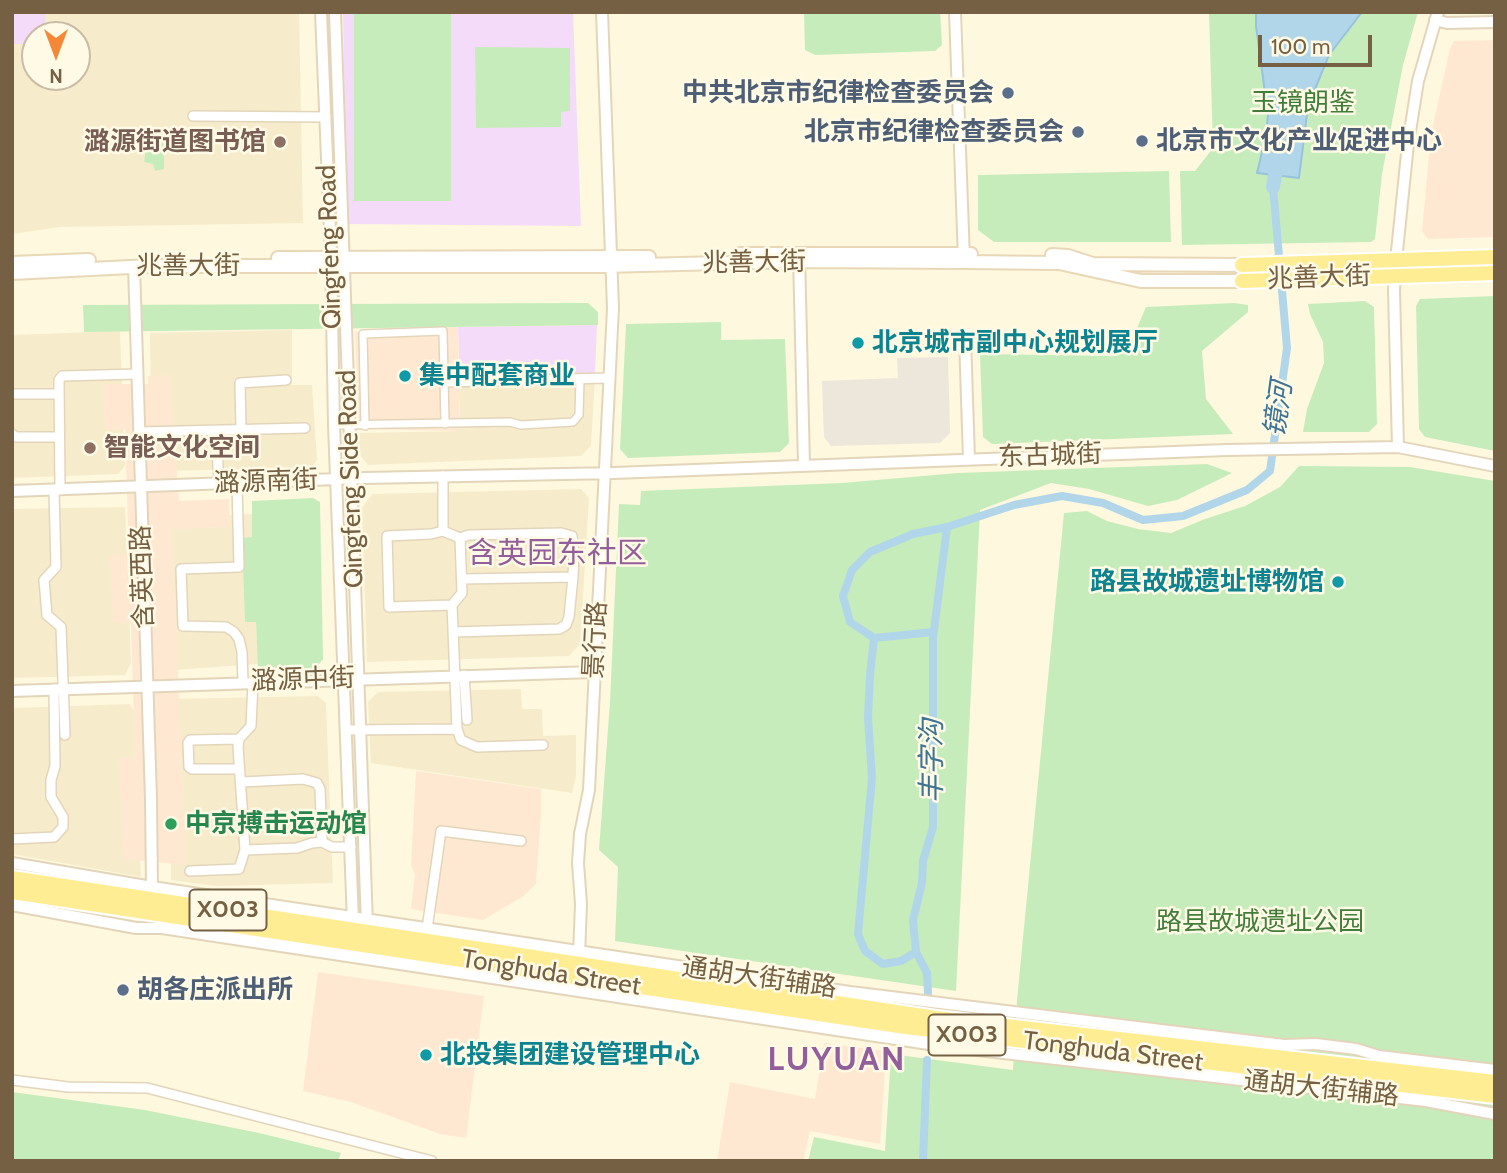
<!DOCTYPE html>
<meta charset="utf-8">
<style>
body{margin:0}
#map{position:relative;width:1507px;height:1173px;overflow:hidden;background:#fef8de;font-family:Cabin,sans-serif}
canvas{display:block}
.frame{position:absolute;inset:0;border:14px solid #766044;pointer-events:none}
.north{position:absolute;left:21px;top:21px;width:70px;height:70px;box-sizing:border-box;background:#fffae6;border:2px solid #c8bca5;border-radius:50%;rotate:180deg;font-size:19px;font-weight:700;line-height:28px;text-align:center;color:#766044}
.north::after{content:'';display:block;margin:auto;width:24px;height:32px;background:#f48837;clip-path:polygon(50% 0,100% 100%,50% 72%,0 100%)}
.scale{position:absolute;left:1258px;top:35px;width:114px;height:32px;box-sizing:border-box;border:4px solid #766044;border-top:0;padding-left:9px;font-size:21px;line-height:24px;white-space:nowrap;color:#766044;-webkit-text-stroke:5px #fffae6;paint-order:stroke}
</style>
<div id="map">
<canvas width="1507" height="1173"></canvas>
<div class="frame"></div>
<div class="north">N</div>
<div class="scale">100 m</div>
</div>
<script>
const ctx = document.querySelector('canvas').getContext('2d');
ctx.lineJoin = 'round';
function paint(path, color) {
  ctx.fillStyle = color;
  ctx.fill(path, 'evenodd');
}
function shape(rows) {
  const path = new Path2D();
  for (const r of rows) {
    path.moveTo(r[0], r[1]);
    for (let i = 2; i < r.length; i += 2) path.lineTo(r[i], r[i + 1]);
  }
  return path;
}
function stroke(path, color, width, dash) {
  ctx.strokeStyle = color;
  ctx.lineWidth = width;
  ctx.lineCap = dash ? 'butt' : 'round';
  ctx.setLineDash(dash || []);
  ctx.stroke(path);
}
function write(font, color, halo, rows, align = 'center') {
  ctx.font = font + ' Cabin,"Noto Sans SC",sans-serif';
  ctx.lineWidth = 5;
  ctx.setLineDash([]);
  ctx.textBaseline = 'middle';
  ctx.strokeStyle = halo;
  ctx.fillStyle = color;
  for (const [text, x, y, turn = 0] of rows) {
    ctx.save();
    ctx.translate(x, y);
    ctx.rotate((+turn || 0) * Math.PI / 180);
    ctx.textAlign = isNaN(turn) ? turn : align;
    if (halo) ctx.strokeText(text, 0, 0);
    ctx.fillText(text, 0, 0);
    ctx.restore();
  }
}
paint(shape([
 [45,12,299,12,303,223,60,227,12,234,12,44,35,44,35,77,77,77,77,35,45,35],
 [292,330,292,385,312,385,317,460,311,468,159,471,152,463,150,333],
 [120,331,125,466,118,474,12,478,12,335],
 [595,375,591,446,581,456,368,465,359,454,357,433,460,431,459,384],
 [581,489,589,498,580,644,569,656,367,662,362,508,372,494],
 [125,507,131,663,125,675,12,678,12,509],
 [252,514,252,538,242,538,246,622,256,621,258,664,160,671,159,528,230,527,230,515],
 [521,689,522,709,542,709,543,736,576,735,576,777,572,793,371,763,368,702,378,692],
 [318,696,326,703,333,883,217,886,171,880,170,699],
 [130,704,134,712,141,877,12,854,12,708]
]), '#f6eccc');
paint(shape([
 [1495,40,1495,237,1428,239,1422,231,1431,134,1450,49,1454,41],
 [458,327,460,431,359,429,355,332],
 [170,375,179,501,229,499,230,527,172,529,186,865,123,859,119,758,135,757,131,623,113,623,110,555,129,555,125,429,105,430,103,384,148,384,148,376],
 [416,771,541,789,541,813,536,884,522,897,483,920,411,909,415,874,411,865],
 [318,972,484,996,466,1138,440,1134,351,1102,303,1091],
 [824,1043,886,1051,880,1144,810,1131,803,1161,717,1161,730,1082,815,1099]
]), '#ffe8d1');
paint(shape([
 [948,357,950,433,940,443,831,446,824,437,822,381,898,378,897,358]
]), '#ece6db');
paint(shape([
 [12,12,45,12,45,35,35,35,35,44,12,44],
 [343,12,573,12,581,226,347,224],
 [597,325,595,375,460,378,458,327]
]), '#f5dbfa');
paint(shape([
 [354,12,451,12,451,201,354,201],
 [804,12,940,12,942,45,935,51,815,55,805,50],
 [1209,12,1418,12,1403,65,1382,174,1375,239,1371,242,1182,245,1180,171,1195,171,1213,148],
 [475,47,570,48,570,111,561,112,561,127,476,128],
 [164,130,164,169,155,171,153,164,144,162,146,150,143,143,143,133],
 [1169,171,1171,242,994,242,978,230,978,175],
 [1495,296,1495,451,1425,437,1419,429,1416,306,1420,299],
 [1365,301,1374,307,1377,424,1369,432,1303,432,1307,409,1324,363,1323,342,1310,314,1308,304],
 [588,303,598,312,598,325,84,332,83,305],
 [1234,303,1248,305,1248,312,1202,351,1206,399,1233,434,992,444,983,437,980,354,1116,356,1128,349,1146,307],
 [721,322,721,340,785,339,789,443,780,452,628,458,620,449,626,324],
 [1207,464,1232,473,1177,500,1148,506,1089,489,1051,483,980,510,956,991,615,941,618,867,599,850,610,702,619,504,640,505,641,491,842,483,958,473],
 [1299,466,1410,467,1495,481,1495,1161,808,1161,814,1137,885,1151,891,1054,1013,1070,1017,1000,1064,513,1087,511,1107,521,1138,529,1171,533,1205,519,1245,506,1280,487],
 [313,498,320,502,323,659,315,669,258,670,256,622,245,622,242,538,252,537,252,501],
 [12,1092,145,1110,259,1133,341,1153,338,1161,12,1161]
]), '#c6ecbc');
const water = shape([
 [1256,12,1362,12,1329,55,1313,94,1307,114,1299,178,1257,173,1266,135,1268,115,1256,26,1256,12]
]);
paint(water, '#b2d6e9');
stroke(water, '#97c3dc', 2);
stroke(shape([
 [874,638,850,622,843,596,852,570,870,552,913,534,947,527,1014,505,1062,496,1103,503,1143,520,1183,516,1247,490,1270,471,1287,348,1273,187],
 [916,952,901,961,883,964,865,951,858,934,872,778,868,718,870,675,874,638,933,632],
 [928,993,927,973,916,952,913,920,922,883,923,861,933,827,933,638,947,527],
 [923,1161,927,1060]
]), '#b2d6e9', 8);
stroke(shape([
 [1273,187,1278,158]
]), '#b2d6e9', 14);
const pedestrian = shape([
 [334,425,510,422,521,425,573,422,579,415,580,379],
 [365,426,363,334,443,331,445,424]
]);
const minor = shape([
 [193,116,326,117],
 [444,382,609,378],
 [12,394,58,394],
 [241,429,240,383,286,380],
 [216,430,219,484],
 [139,432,305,428],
 [12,434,16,437,59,437],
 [443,476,443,531,460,538,462,593,452,605,457,729,461,740,477,747,543,745],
 [237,483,239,567,181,569,183,626,226,627,234,632,239,639,242,652,243,682],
 [60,490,59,380,62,376,137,374],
 [54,491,56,567,44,580,47,615,61,627,65,735],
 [443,531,431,534,387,536,389,607,452,605],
 [462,579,573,577],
 [453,632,559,629,566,625,569,617,573,577,574,552,572,536,561,533,469,535,460,538],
 [464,675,467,720],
 [347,730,457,729],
 [238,769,192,769,189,767,188,743,190,740,239,739],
 [242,782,303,779,317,783,320,789,322,842],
 [12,839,54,837,63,827,63,817,51,797,51,780,55,766,54,689],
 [245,850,297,848,312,843,322,842,332,847,351,847],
 [190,871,239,869,245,850,238,746,239,739,251,726,253,682],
 [427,929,441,831,521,841],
 [12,1080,68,1087,147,1088,432,1161]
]);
const tertiary = shape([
 [321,12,331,256,334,425,353,922],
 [335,12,367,925],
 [955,12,964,259],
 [1435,20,1447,23,1495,22],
 [799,254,804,465],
 [134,266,151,799,152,887],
 [965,338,969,459],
 [1398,447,1394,290,1396,261,1408,144,1418,81,1438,12],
 [12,491,365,478,614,473,1227,450,1398,447,1495,466],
 [12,691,594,672],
 [12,863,152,887,850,992,1284,1045,1316,1044,1356,1049,1379,1056,1495,1070],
 [12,905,136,928,162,928,942,1046,1426,1101,1495,1114],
 [579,956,581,904,578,863,580,834,589,790,613,308,602,12]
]);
const secondary = shape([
 [740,254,971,254],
 [1052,255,1068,256,1093,264,1242,265],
 [278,258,649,257],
 [12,263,89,260],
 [12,273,150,266,603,266,799,261,964,262,1059,263,1141,281,1242,281]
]);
const primary = shape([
 [1242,265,1495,257],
 [1242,281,1495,273],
 [12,878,936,1018,1495,1082],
 [12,892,905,1027,1495,1096]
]);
stroke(pedestrian, '#e3d5ba', 10);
stroke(minor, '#e3d5ba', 12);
stroke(tertiary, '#e3d5ba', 14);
stroke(secondary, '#e8d8b7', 16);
stroke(primary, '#fff', 18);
stroke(pedestrian, '#fff', 7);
stroke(minor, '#fff', 9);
stroke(tertiary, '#fff', 10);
stroke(secondary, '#fff', 12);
stroke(primary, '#ffed94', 14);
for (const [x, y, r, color] of [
 [1008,93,7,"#5c6f8a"],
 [1078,132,7,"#5c6f8a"],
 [1142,141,7,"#5c6f8a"],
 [280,142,7,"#8d6e63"],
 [858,343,7,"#0f9aa8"],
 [405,376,7,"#0f9aa8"],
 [90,448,7,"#8d6e63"],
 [1338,582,7,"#0f9aa8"],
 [171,824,7,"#2e9e5b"],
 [123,990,7,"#5c6f8a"],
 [426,1055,7,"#0f9aa8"]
]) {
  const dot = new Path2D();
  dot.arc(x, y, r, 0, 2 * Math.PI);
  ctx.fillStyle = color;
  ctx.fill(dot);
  stroke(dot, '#fffae6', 2.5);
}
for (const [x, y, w] of [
 [228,910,77],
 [967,1035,77]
]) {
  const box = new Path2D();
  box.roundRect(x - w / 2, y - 20.5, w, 41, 5);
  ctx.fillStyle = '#fffae6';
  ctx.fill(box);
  stroke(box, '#766044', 2);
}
write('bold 24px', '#766044', null, [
 ["X003",228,910],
 ["X003",967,1035]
]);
write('bold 26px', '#4e5e75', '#fffae6', [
 ["中共北京市纪律检查委员会",994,93],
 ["北京市纪律检查委员会",1064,132],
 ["北京市文化产业促进中心",1156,141,"left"],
 ["胡各庄派出所",137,990,"left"]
], 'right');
write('26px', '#427d3b', '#fffae6', [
 ["玉镜朗鉴",1303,103],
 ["路县故城遗址公园",1260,922]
]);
write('bold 26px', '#785e54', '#fffae6', [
 ["潞源街道图书馆",266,142],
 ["智能文化空间",104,448,"left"]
], 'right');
write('26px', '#766044', '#fffae6', [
 ["Qingfeng Road",330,247,-92],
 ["兆善大街",754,263,-1],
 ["兆善大街",188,266],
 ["兆善大街",1319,278,-2],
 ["东古城街",1050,456,-2],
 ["Qingfeng Side Road",351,479,-92],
 ["潞源南街",266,482,-2],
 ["含英西路",143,577,-92],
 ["景行路",596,640,-87],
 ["潞源中街",303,680,-2],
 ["Tonghuda Street",551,973,9],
 ["通胡大街辅路",759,978,8],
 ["Tonghuda Street",1113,1052,7],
 ["通胡大街辅路",1321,1089,6]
]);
write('bold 26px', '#0d838f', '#fffae6', [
 ["北京城市副中心规划展厅",872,343],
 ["集中配套商业",419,376],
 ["路县故城遗址博物馆",1324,582,"right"],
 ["北投集团建设管理中心",440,1055]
], 'left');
write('bold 26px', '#27864d', '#fffae6', [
 ["中京搏击运动馆",185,824]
], 'left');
write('italic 28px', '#3f7494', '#fffae6', [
 ["镜河",1279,409,-82],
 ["丰字沟",933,761,-90]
]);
write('30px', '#935f9a', '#fffae6', [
 ["含英园东社区",557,554]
]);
ctx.letterSpacing = '2px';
write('bold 33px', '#935f9a', '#fffae6', [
 ["LUYUAN",837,1060]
]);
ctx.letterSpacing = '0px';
</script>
